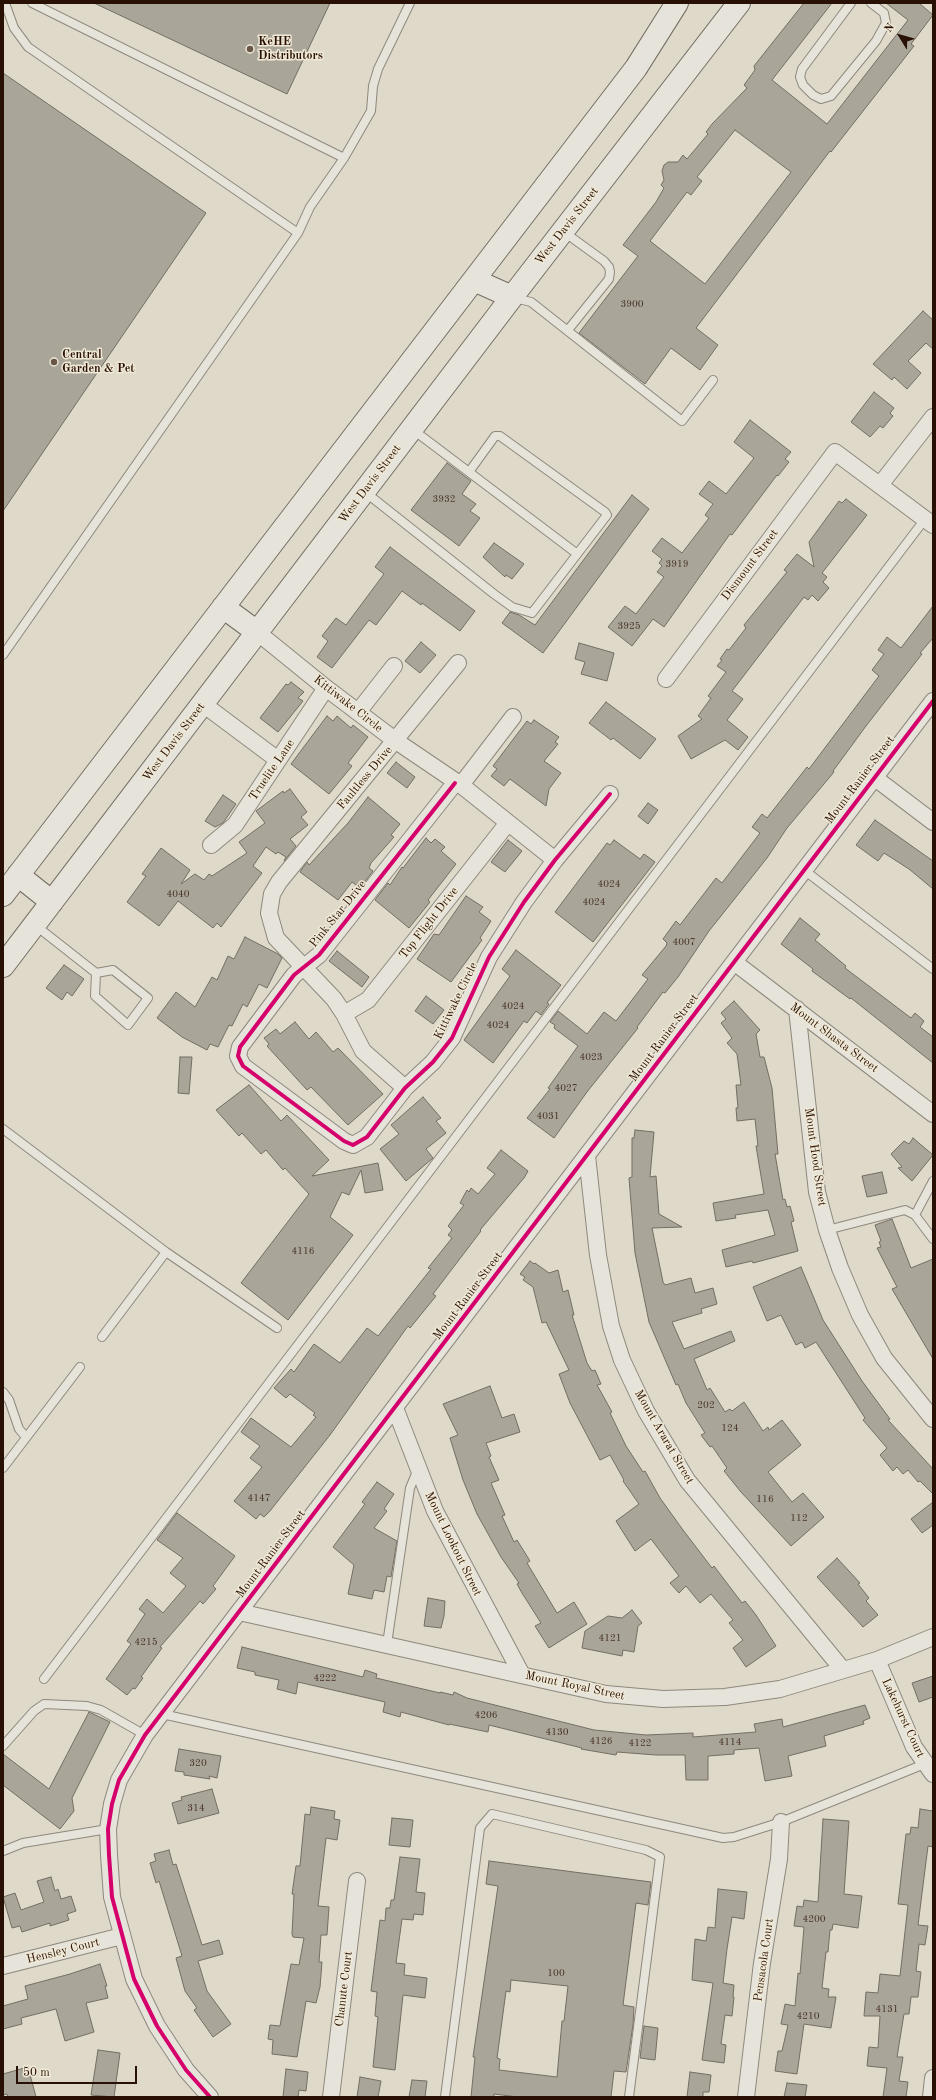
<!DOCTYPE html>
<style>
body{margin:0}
#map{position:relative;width:936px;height:2100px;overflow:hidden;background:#ded9c9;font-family:"Old Standard TT",serif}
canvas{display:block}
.frame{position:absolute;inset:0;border:4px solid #291004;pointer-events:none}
.north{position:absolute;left:880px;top:16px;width:40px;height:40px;-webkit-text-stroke:3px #efe9d6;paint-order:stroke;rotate:307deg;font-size:11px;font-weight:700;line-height:16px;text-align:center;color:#291004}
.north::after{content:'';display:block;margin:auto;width:14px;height:18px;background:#291004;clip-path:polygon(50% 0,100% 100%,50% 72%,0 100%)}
.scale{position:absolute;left:16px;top:2066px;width:121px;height:18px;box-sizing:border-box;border:2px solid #291004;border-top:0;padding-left:5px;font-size:12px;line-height:14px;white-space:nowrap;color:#291004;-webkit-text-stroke:3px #efe9d6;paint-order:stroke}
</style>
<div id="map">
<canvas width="936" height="2100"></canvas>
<div class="frame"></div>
<div class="north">N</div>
<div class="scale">50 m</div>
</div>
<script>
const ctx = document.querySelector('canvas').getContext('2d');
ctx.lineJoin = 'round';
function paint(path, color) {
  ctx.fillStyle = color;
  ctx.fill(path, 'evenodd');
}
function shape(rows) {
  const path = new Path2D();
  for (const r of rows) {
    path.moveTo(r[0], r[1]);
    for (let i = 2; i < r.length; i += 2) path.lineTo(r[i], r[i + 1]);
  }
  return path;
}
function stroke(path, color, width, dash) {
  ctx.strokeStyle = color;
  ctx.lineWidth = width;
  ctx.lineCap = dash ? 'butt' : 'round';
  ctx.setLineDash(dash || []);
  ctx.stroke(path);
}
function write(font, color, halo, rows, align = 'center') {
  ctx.font = font + ' "Old Standard TT",serif';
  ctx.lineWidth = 3;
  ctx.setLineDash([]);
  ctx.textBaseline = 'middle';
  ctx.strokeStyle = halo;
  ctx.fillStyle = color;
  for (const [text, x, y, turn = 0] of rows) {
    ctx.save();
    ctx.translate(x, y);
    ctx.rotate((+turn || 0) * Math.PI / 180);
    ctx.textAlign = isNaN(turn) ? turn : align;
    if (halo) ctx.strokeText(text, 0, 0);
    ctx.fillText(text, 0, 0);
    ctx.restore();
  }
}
const building = shape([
 [94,3,330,3,287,94,94,3],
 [804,3,832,3,772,80,827,124,908,20,886,3,919,3,933,15,911,44,914,46,831,152,830,151,696,328,718,345,700,370,671,348,645,384,579,333,638,256,623,245,656,202,664,188,661,185,664,180,662,171,664,165,668,162,678,162,683,155,687,159,708,134,706,132,712,124,747,88,744,85,755,70,754,66,804,3],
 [735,130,791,172,705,284,650,241,687,192,691,195,702,181,697,177,735,130],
 [3,73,206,213,3,511,3,73],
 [923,311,933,320,933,349,926,343,908,361,921,373,907,389,894,377,892,380,873,364,923,311],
 [874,392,894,408,890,413,893,416,883,428,880,426,870,437,851,422,874,392],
 [750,420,791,452,785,459,789,462,778,476,777,475,732,535,730,534,664,627,653,619,632,646,608,627,625,606,636,614,664,577,657,572,662,566,659,563,662,559,652,551,662,538,682,553,709,518,705,515,713,504,699,494,709,481,726,494,754,458,734,442,750,420],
 [447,463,471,481,462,494,476,504,470,511,480,518,459,546,411,510,447,463],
 [632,495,649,509,543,653,502,623,510,612,519,615,535,625,632,495],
 [846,499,867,515,822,573,827,577,823,582,829,588,818,601,812,595,808,600,804,597,732,691,743,699,727,720,748,737,738,750,725,740,691,759,678,736,702,719,698,716,711,698,708,696,726,672,717,666,722,660,720,659,727,649,729,650,746,628,744,625,787,572,784,570,797,554,814,567,809,542,839,501,842,503,846,499],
 [494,543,524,564,512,579,506,575,505,577,483,557,494,543],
 [390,547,475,611,460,631,422,603,421,605,402,591,376,625,369,620,332,668,317,657,328,641,322,636,336,618,346,625,384,574,375,567,390,547],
 [933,606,933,638,920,653,922,654,866,726,833,771,834,772,787,828,767,858,709,931,678,977,665,993,663,992,637,1027,638,1028,587,1092,554,1138,527,1118,550,1089,548,1088,578,1046,554,1028,555,1025,550,1022,558,1011,587,1034,604,1012,616,1021,648,979,642,975,666,946,667,943,663,939,676,921,680,925,716,878,722,883,760,833,752,827,762,814,767,818,807,767,809,769,879,676,872,670,884,654,878,650,887,637,901,648,933,606],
 [421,642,436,655,420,673,405,661,421,642],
 [579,643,614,653,607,681,581,674,585,662,575,659,579,643],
 [291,682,304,692,298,698,303,701,278,732,260,718,286,684,288,685,291,682],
 [606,702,656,739,640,759,613,738,611,740,589,723,606,702],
 [327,716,333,721,337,716,351,728,353,725,368,737,348,763,352,766,329,794,291,764,327,716],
 [534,720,559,737,555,742,558,744,544,761,561,773,549,789,546,806,510,779,504,786,491,776,497,769,493,766,527,721,531,724,534,720],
 [396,762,415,777,407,788,387,773,396,762],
 [290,789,307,812,301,817,308,825,290,839,296,846,284,861,286,857,278,852,276,854,266,847,253,866,262,873,221,927,217,923,213,928,178,901,159,926,127,902,146,876,142,874,161,848,190,870,181,884,195,874,204,880,209,874,212,876,247,853,239,842,265,823,256,811,283,791,284,793,290,789],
 [223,795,236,804,223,823,215,827,205,821,223,795],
 [368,797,400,824,391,835,394,837,371,863,369,868,373,871,360,888,352,882,338,900,300,872,307,862,309,865,348,823,368,797],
 [648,803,658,810,648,824,638,816,648,803],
 [875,820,933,861,933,889,909,869,884,853,878,861,856,845,875,820],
 [426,838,431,843,435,839,445,847,441,851,456,864,428,900,430,902,409,928,375,900,388,883,390,885,402,867,403,868,426,838],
 [508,840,522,851,505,872,491,862,508,840],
 [614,840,640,859,644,854,655,862,593,942,555,912,607,843,610,845,614,840],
 [466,896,483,907,479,912,491,921,480,938,482,940,451,982,417,959,434,934,439,935,466,896],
 [800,918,820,934,815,940,846,966,845,968,911,1018,915,1013,924,1021,920,1027,933,1037,933,1063,851,998,850,999,812,971,813,969,781,944,800,918],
 [245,937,278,954,282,958,267,988,259,984,247,1007,243,1004,232,1026,229,1025,218,1047,210,1044,207,1050,182,1037,157,1018,176,992,195,1007,212,977,217,980,228,956,234,959,245,937],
 [516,950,561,985,547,1003,549,1004,541,1015,536,1011,527,1023,524,1021,493,1063,464,1040,510,976,502,969,516,950],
 [337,951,369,977,362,987,329,961,337,951],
 [64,965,84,979,72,996,67,992,62,1000,46,988,64,965],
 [426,996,444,1010,433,1024,415,1011,426,996],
 [734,1001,760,1030,756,1034,760,1057,764,1057,772,1088,778,1154,775,1154,783,1200,785,1199,787,1207,790,1206,794,1221,791,1222,798,1251,753,1263,752,1261,726,1267,722,1250,775,1235,768,1210,735,1215,736,1218,716,1221,713,1203,764,1194,756,1146,758,1146,755,1119,737,1121,736,1108,738,1108,736,1085,741,1085,737,1054,727,1043,732,1038,721,1023,726,1019,721,1013,734,1001],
 [295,1022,309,1039,316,1032,333,1052,338,1048,383,1094,348,1125,311,1087,307,1090,267,1046,269,1044,264,1038,276,1029,280,1034,295,1022],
 [180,1057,192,1057,189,1094,178,1093,180,1057],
 [249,1085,281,1121,287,1115,329,1160,312,1176,378,1163,383,1190,365,1193,361,1170,349,1195,342,1192,330,1217,353,1235,288,1320,241,1283,309,1194,285,1168,283,1170,266,1150,261,1154,242,1133,239,1136,216,1110,249,1085],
 [423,1097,441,1118,436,1121,446,1133,426,1149,433,1158,406,1181,380,1149,399,1134,391,1125,423,1097],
 [635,1130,654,1132,650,1177,656,1176,659,1214,682,1227,652,1228,663,1282,665,1285,691,1278,695,1293,713,1288,717,1304,701,1309,702,1313,672,1322,684,1349,731,1331,735,1341,694,1359,707,1390,710,1388,725,1412,730,1409,732,1411,744,1402,763,1431,768,1427,769,1430,782,1420,801,1445,768,1472,792,1502,803,1493,824,1517,791,1546,741,1492,724,1471,727,1468,712,1446,710,1447,701,1435,705,1433,686,1403,678,1384,676,1385,649,1322,635,1253,629,1178,632,1177,632,1138,634,1138,635,1130],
 [913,1138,933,1155,912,1181,898,1168,902,1167,891,1154,904,1141,909,1144,913,1138],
 [501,1150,528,1171,524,1178,480,1230,481,1231,433,1294,436,1296,410,1328,408,1326,330,1435,296,1478,270,1511,264,1517,260,1514,256,1519,234,1501,262,1467,250,1458,260,1446,241,1432,251,1418,291,1447,316,1417,313,1415,315,1413,290,1394,286,1398,274,1388,291,1369,294,1372,314,1344,340,1363,367,1328,378,1336,431,1269,428,1268,452,1238,448,1235,452,1230,448,1226,464,1205,460,1203,467,1190,469,1192,471,1188,478,1194,495,1174,487,1168,501,1150],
 [882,1172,887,1193,867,1197,862,1176,882,1172],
 [892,1219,911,1268,933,1259,933,1359,892,1289,897,1287,877,1248,881,1247,879,1242,881,1241,875,1225,892,1219],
 [530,1261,534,1264,535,1263,549,1273,558,1270,563,1292,568,1290,574,1315,572,1315,587,1363,592,1371,595,1370,601,1384,597,1385,612,1412,610,1413,626,1446,643,1472,645,1471,660,1498,683,1530,712,1568,714,1566,742,1603,745,1601,756,1615,776,1646,746,1667,733,1648,743,1640,729,1623,733,1620,711,1594,700,1603,686,1586,679,1593,670,1583,679,1576,651,1539,635,1551,616,1521,639,1504,623,1481,624,1480,610,1455,600,1460,570,1403,559,1374,569,1370,546,1322,542,1323,533,1287,523,1280,525,1277,520,1274,530,1261],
 [801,1267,823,1320,862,1381,890,1419,888,1420,933,1469,933,1494,920,1481,918,1482,908,1470,903,1474,897,1467,893,1471,880,1455,887,1448,863,1420,865,1418,816,1342,805,1348,802,1342,796,1345,781,1315,767,1321,753,1287,801,1267],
 [490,1386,502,1418,514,1414,520,1432,486,1443,491,1456,489,1457,499,1480,491,1483,505,1515,502,1516,514,1542,517,1540,530,1561,527,1563,557,1613,574,1602,587,1624,549,1648,535,1626,541,1623,522,1593,517,1584,519,1583,501,1557,477,1514,463,1480,450,1438,458,1435,443,1404,490,1386],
 [377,1482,394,1494,384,1509,387,1511,374,1528,397,1541,391,1577,387,1576,384,1592,374,1590,372,1599,348,1594,354,1565,333,1547,365,1504,362,1502,377,1482],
 [933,1502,933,1525,922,1533,911,1519,933,1502],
 [177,1513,235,1556,213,1586,216,1589,203,1604,200,1601,160,1647,162,1648,141,1677,143,1678,135,1689,133,1688,127,1695,106,1679,131,1644,127,1641,145,1614,139,1609,147,1599,163,1613,186,1586,170,1573,183,1558,157,1540,177,1513],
 [837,1558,860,1583,858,1584,869,1598,866,1601,878,1615,863,1627,817,1577,837,1558],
 [428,1598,445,1601,444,1616,441,1628,424,1626,428,1598],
 [632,1610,642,1623,638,1626,634,1652,623,1650,622,1656,582,1648,585,1631,608,1616,622,1618,632,1610],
 [242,1647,363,1677,365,1670,377,1674,376,1678,440,1693,440,1692,453,1695,454,1692,467,1698,594,1730,646,1735,693,1733,693,1737,756,1732,754,1724,782,1719,783,1727,865,1705,870,1718,863,1721,864,1724,824,1736,826,1746,788,1756,792,1776,765,1781,759,1748,734,1750,734,1754,708,1756,708,1780,686,1780,685,1755,656,1755,617,1752,616,1755,581,1749,582,1748,489,1725,488,1732,449,1724,449,1725,401,1712,400,1717,383,1712,385,1702,298,1682,296,1694,277,1689,279,1680,255,1675,255,1672,237,1668,242,1647],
 [933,1676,933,1697,919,1702,912,1683,933,1676],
 [89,1712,110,1722,72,1798,74,1811,60,1829,3,1785,3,1754,49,1789,89,1712],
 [179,1749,221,1756,217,1778,209,1776,210,1779,184,1775,184,1772,175,1771,179,1749],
 [212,1789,219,1813,178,1824,172,1803,182,1800,181,1797,212,1789],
 [311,1807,335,1811,334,1819,340,1820,337,1840,326,1838,318,1906,329,1907,327,1935,321,1935,319,1962,322,1962,320,1987,316,2003,306,2001,297,2057,272,2054,273,2040,268,2039,270,2025,280,2026,291,1964,299,1965,304,1938,293,1937,292,1934,294,1894,292,1894,296,1866,300,1866,305,1814,310,1815,311,1807],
 [920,1809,933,1811,933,1847,928,1846,918,1925,928,1926,925,1945,919,1944,916,1971,921,1972,918,1997,911,1997,909,2014,904,2014,897,2057,903,2057,899,2081,908,2082,906,2097,883,2097,887,2068,867,2066,869,2047,878,2048,880,2016,864,2016,866,1992,878,1993,880,1974,900,1976,908,1905,898,1904,906,1834,910,1834,911,1827,918,1828,920,1809],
 [392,1818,413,1820,410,1847,389,1845,392,1818],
 [823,1819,849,1821,844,1894,862,1896,858,1928,833,1924,832,1930,830,1930,828,1952,826,1952,822,1988,829,1989,828,1997,836,1997,831,2028,804,2024,797,2074,775,2071,778,2051,782,2051,788,2025,781,2024,785,2004,795,2006,798,1973,800,1974,804,1927,794,1926,797,1906,803,1907,804,1900,818,1902,823,1819],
 [169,1850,173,1865,176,1864,202,1945,219,1940,223,1954,198,1961,207,1991,231,2024,213,2037,194,2010,197,2008,185,1991,176,1958,182,1956,159,1881,156,1883,150,1863,156,1861,154,1854,169,1850],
 [400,1857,420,1859,416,1892,425,1893,423,1915,414,1914,413,1920,402,1919,396,1963,405,1964,404,1975,427,1978,425,1998,403,1995,395,2070,373,2067,378,2017,375,2016,377,1992,371,1991,380,1920,385,1921,386,1908,390,1908,391,1900,394,1900,400,1857],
 [489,1861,651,1882,648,1905,636,1903,623,2005,634,2007,633,2025,626,2072,614,2071,611,2097,518,2097,494,2094,494,2097,471,2097,475,2057,473,2057,498,1886,486,1884,489,1861],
 [511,1980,568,1986,564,2021,562,2021,557,2077,499,2070,500,2059,497,2058,506,1991,510,1992,511,1980],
 [51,1877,55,1891,58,1889,61,1899,71,1896,76,1911,67,1914,69,1920,50,1926,50,1923,22,1932,20,1926,12,1928,3,1897,15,1893,21,1910,44,1902,37,1881,51,1877],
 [718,1889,747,1892,744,1919,732,1917,727,1949,723,1983,734,1985,733,1997,734,1997,732,2016,725,2015,721,2044,726,2045,724,2063,702,2060,713,1983,692,1980,695,1939,706,1941,708,1927,715,1928,718,1889],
 [100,1964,107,1986,105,1986,108,1998,86,2003,94,2032,65,2041,56,2009,21,2018,22,2024,3,2029,3,2006,28,1999,25,1986,70,1974,100,1964],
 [644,2026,658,2028,655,2060,640,2058,644,2026],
 [98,2050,120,2053,114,2097,91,2095,98,2050],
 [28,2067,36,2097,8,2097,7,2094,3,2095,3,2074,28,2067],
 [286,2069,308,2072,306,2091,299,2090,298,2097,283,2097,286,2069],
 [690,2072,711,2075,709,2092,703,2092,703,2097,687,2097,690,2072],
 [360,2077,381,2081,378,2097,357,2097,360,2077],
 [412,2080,427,2081,425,2097,409,2097,412,2080],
 [787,2083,807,2085,805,2097,784,2097,787,2083]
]);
paint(building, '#aaa599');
stroke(building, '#746d63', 1);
const lane = shape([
 [32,3,344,158],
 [851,3,802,69,800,77,803,85,813,95,821,99,831,96,876,41,886,23,884,13,871,3],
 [564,232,604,261,609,267,610,272,609,279,568,330],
 [298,233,310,207,344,158,371,111,373,86,378,69,410,3],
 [515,298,531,302,682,421,713,380],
 [412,429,576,553],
 [365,492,494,594,512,607,532,613,607,515,605,512,500,436,495,436,469,472],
 [3,655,298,233,28,47,14,28,5,3],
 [804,870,933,969],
 [35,925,96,973,95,996,128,1025,148,998,113,970,96,973],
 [3,1129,166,1252,277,1328],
 [915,1215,933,1181],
 [827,1230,905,1210,915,1215,933,1239],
 [102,1337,166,1252],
 [3,1392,9,1400,19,1429,26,1437],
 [3,1468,80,1367],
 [387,1644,410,1488,418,1469],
 [44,1679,925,519],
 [162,1714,723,1838,734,1837,781,1822,927,1763],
 [3,1746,34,1711,44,1704,87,1706,101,1710,145,1735],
 [3,1851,23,1843,108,1829],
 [445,2097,480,1828,492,1814,646,1850,660,1857,629,2097]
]);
const street = shape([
 [880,485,933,417],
 [257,632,326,688,396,741,461,785,555,860],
 [666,679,835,452,933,525],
 [203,704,278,760],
 [358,712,394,666],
 [875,778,933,822],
 [455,783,319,955,294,975,240,1047,238,1056,243,1066,344,1141,353,1145,367,1137,405,1088,433,1062,452,1038,489,957,524,902,555,860,610,794],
 [461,785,513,717],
 [211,845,235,825,326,688],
 [734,962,933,1114],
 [797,1009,817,1192,827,1230,840,1268,860,1315,884,1358,933,1419],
 [344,1014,368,1000,507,824],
 [405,1088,363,1051,344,1014,334,999,276,938,269,913,272,894,279,882,458,663],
 [587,1156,598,1255,611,1326,622,1360,646,1411,687,1480,843,1670],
 [395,1408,435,1511,522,1675],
 [239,1612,606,1694,663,1699,725,1697,780,1689,877,1660,933,1637],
 [877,1660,914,1747,933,1774],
 [3,1966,122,1936],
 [210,2097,186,2070,157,2026,134,1979,112,1897,109,1855,108,1829,112,1804,119,1780,145,1735,933,701],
 [331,2097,357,1881],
 [746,2097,762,1963,779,1859,781,1822],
 [931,2097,933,2078]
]);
const secondary = shape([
 [474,280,512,297],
 [223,607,257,632],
 [18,875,52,902],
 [3,895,636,68,677,3],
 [3,966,512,297,739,3]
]);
stroke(lane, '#8e887d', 10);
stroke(street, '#8e887d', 18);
stroke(secondary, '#746d63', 24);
stroke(lane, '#e6e3db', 8);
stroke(street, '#e6e3db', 16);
stroke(secondary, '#e6e3db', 22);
stroke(shape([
 [455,783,319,955,294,975,240,1047,238,1056,243,1066,344,1141,353,1145,367,1137,405,1088,433,1062,452,1038,489,957,524,902,555,860,610,794],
 [210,2097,186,2070,157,2026,134,1979,112,1897,109,1855,108,1829,112,1804,119,1780,145,1735,933,701]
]), '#d6006c', 4);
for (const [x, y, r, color] of [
 [250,49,4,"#685649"],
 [54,362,4,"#685649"]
]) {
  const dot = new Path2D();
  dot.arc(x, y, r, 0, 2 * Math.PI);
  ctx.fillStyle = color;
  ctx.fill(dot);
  stroke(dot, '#efe9d6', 1.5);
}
write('10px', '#493529', null, [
 ["3900",632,304],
 ["3932",444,499],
 ["3919",677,564],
 ["3925",629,626],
 ["4024",609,884],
 ["4040",178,894],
 ["4024",594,902],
 ["4007",684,942],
 ["4024",513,1006],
 ["4024",498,1025],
 ["4023",591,1057],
 ["4027",566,1088],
 ["4031",548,1116],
 ["4116",303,1251],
 ["202",706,1405],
 ["124",730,1428],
 ["4147",259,1498],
 ["116",765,1499],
 ["112",799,1518],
 ["4121",610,1638],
 ["4215",146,1642],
 ["4222",325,1678],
 ["4206",486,1715],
 ["4130",557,1732],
 ["4126",601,1741],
 ["4114",730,1742],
 ["4122",640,1743],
 ["320",198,1763],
 ["314",196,1808],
 ["4200",814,1919],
 ["100",556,1973],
 ["4131",887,2009],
 ["4210",808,2016]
]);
write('bold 12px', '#291004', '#efe9d6', [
 ["KeHE",258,42],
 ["Distributors",258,56],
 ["Central",62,355],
 ["Garden & Pet",62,369]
], 'left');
write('12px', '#291004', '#efe9d6', [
 ["West Davis Street",567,226,-52],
 ["West Davis Street",370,484,-53],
 ["Dismount Street",750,565,-53],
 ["Kittiwake Circle",348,704,38],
 ["West Davis Street",174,742,-53],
 ["Truelite Lane",272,770,-56],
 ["Faultless Drive",365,778,-50],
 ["Mount Ranier Street",860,780,-53],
 ["Pink Star Drive",338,914,-51],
 ["Top Flight Drive",429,923,-52],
 ["Kittiwake Circle",456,1001,-64],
 ["Mount Ranier Street",664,1038,-53],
 ["Mount Shasta Street",834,1038,37],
 ["Mount Hood Street",815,1157,82],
 ["Mount Ranier Street",468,1296,-53],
 ["Mount Ararat Street",664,1437,60],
 ["Mount Lookout Street",453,1544,64],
 ["Mount Ranier Street",271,1554,-53],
 ["Mount Royal Street",575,1686,12],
 ["Lakehurst Court",903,1718,65],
 ["Hensley Court",63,1951,-14],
 ["Pensacola Court",764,1960,-82],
 ["Chanute Court",344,1989,-83]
]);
</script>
